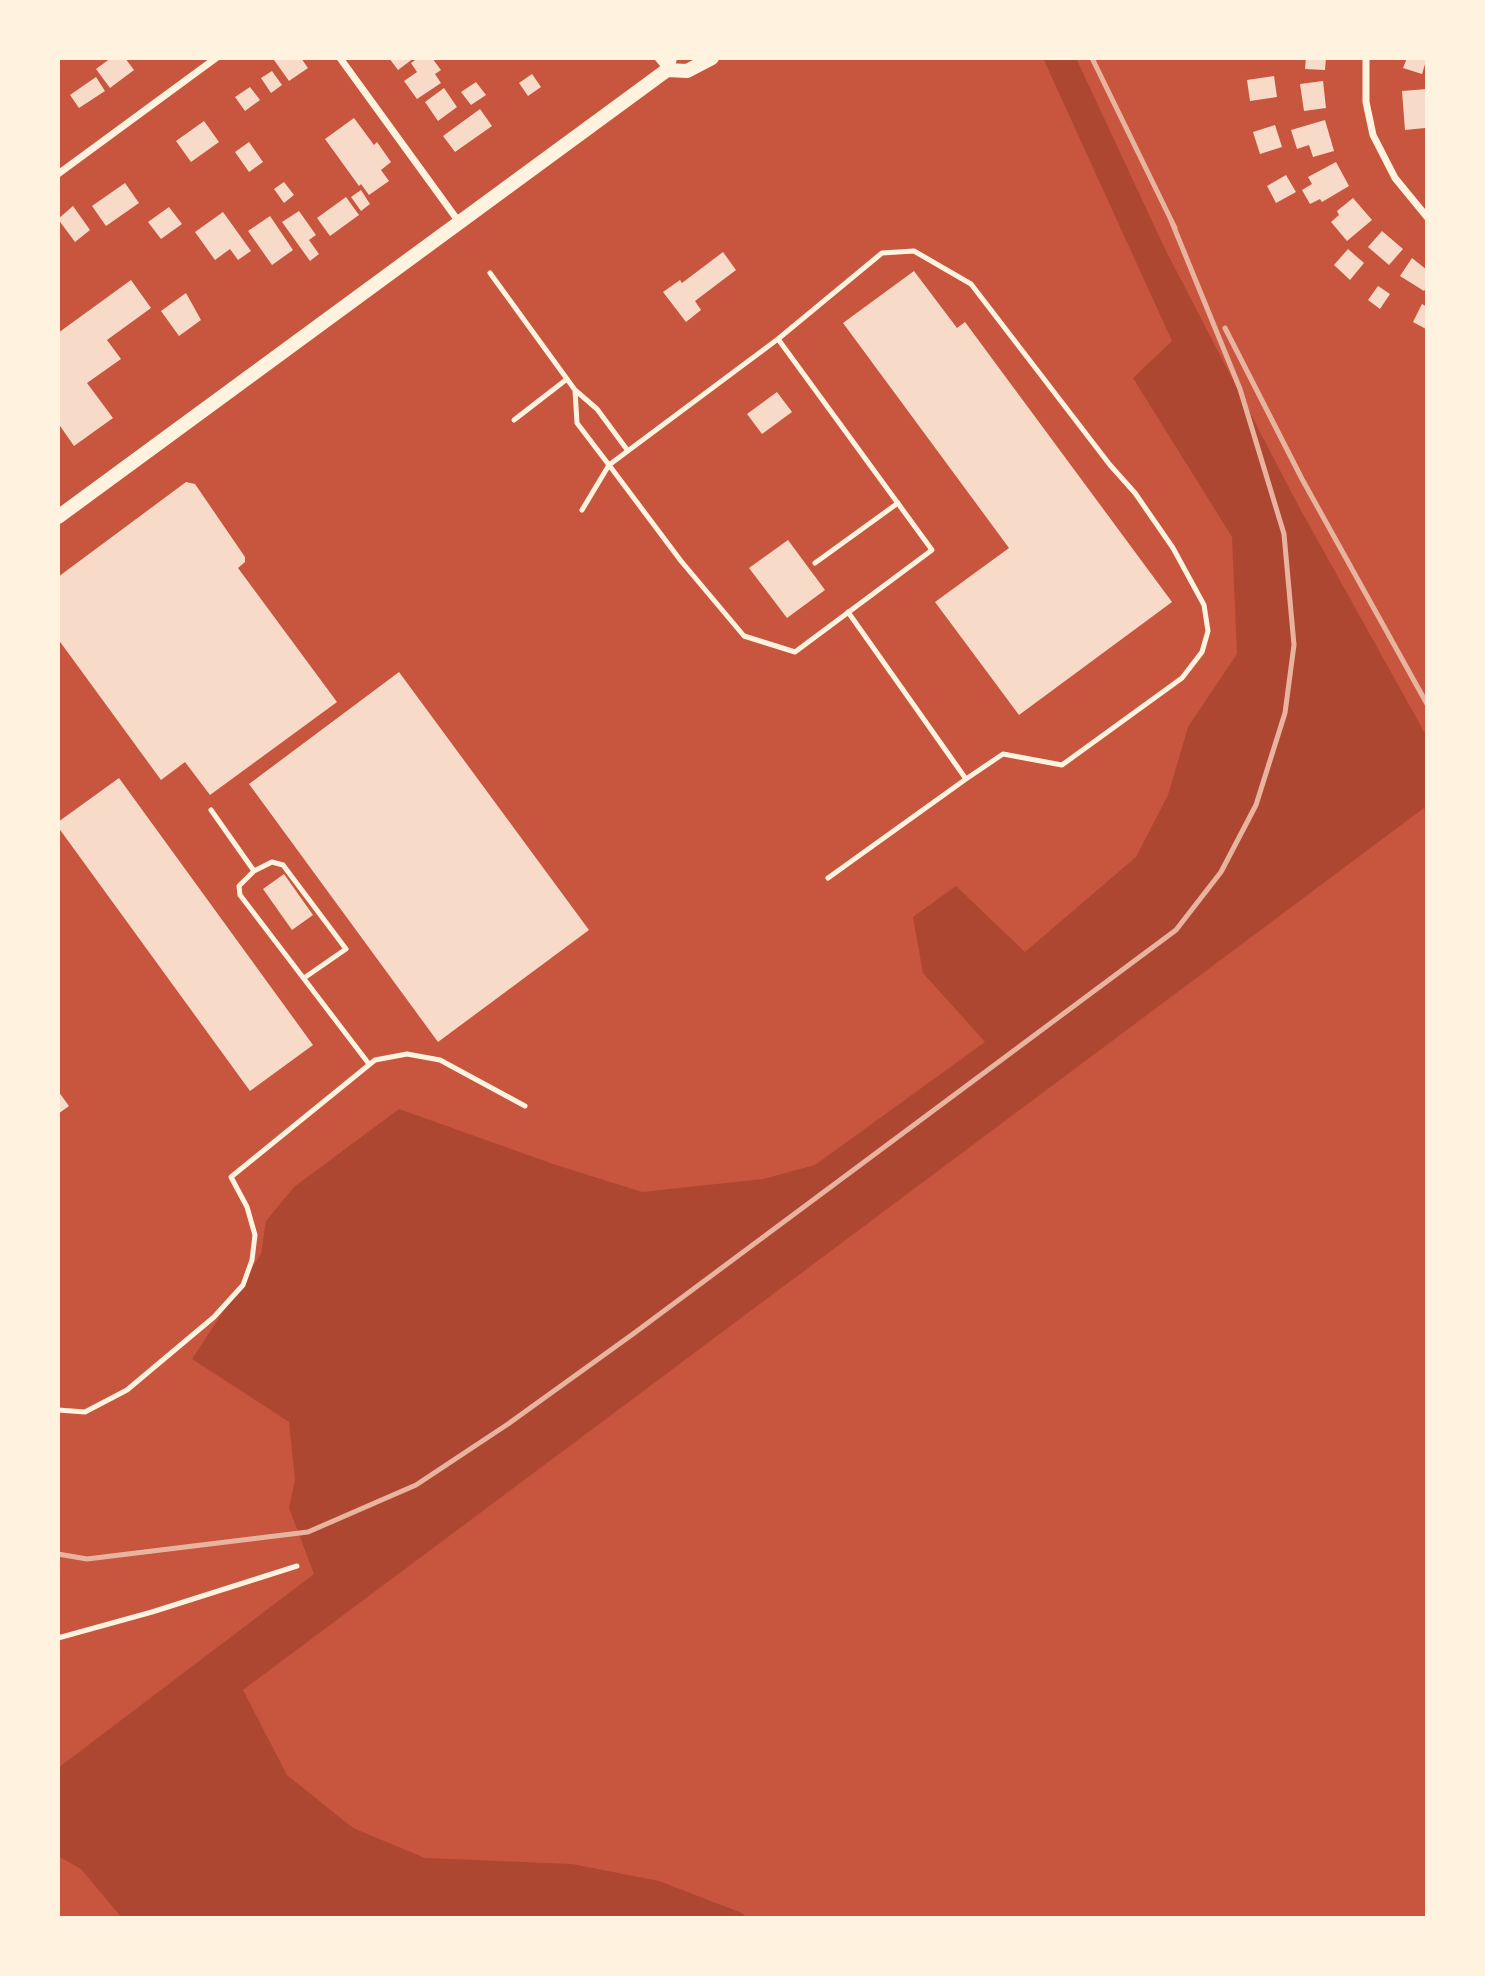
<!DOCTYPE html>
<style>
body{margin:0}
#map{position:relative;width:1485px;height:1976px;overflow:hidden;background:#c8553d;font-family:Overpass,sans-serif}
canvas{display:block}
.frame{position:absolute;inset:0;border:60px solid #fff3e0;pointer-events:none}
</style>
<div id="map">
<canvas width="1485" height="1976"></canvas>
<div class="frame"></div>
</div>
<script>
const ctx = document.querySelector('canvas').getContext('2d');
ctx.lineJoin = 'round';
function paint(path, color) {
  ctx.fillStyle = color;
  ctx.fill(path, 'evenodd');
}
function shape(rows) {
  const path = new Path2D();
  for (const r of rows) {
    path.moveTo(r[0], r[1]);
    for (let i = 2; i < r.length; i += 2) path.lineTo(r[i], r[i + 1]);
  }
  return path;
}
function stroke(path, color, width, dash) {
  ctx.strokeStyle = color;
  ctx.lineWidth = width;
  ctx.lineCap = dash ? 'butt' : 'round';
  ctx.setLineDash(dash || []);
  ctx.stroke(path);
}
paint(shape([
 [1043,58,1076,58,1165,249,1298,505,1427,737,1427,812,1424,808,243,1690,287,1775,353,1828,425,1858,572,1864,659,1881,742,1913,746,1918,122,1918,81,1869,58,1856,58,1768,314,1574,289,1508,295,1480,289,1422,192,1359,261,1254,266,1221,294,1187,399,1109,556,1165,642,1192,763,1179,815,1165,985,1042,923,973,913,917,956,886,1025,952,1136,857,1168,795,1188,727,1237,654,1232,537,1133,378,1172,341]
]), '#ae4732');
paint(shape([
 [111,58,125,58,134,70,110,88,96,69],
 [278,58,301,58,308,68,289,81,274,60],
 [389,58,414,58,398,70],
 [418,58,432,58,441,70,435,74,441,83,417,99,404,81,417,72,411,63],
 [1306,58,1326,58,1325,70,1305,69],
 [1407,58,1427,58,1422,74,1403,68],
 [272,71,282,85,271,93,261,78],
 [532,74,541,87,528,96,519,83],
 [1274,76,1277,97,1250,101,1247,80],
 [96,77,105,91,79,108,70,95],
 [1323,81,1326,108,1304,111,1300,84],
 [476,82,486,95,471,105,461,92],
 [250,87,260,100,245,111,235,97],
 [444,88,457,107,438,121,425,102],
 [1427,89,1425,128,1405,130,1402,91],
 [480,109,492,126,455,152,443,136],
 [354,118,374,145,377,142,391,162,381,170,389,181,369,195,361,184,359,186,325,139],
 [1325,120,1334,151,1313,157,1309,145,1297,149,1291,130],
 [204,121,219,142,191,162,176,141],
 [1275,125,1282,147,1260,154,1253,132],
 [249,142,263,162,249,172,235,152],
 [1336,162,1349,186,1322,202,1320,199,1310,204,1302,190,1312,184,1308,177],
 [1286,175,1296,192,1276,203,1267,186],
 [284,182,294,195,284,203,274,189],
 [125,183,139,203,106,226,92,206],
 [361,190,370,204,361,211,351,197],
 [346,197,359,215,330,236,317,218],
 [1353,198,1372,220,1347,241,1331,222,1339,215,1337,211],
 [73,206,90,230,75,242,58,219],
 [169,207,182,224,161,239,148,222],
 [299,211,316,235,309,240,319,254,310,261,282,222],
 [223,212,251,251,238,260,230,249,215,260,195,232],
 [270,216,293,250,272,265,248,231],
 [1382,231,1403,249,1389,265,1368,247],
 [1348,249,1364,263,1350,280,1334,265],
 [723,252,736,270,695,301,701,310,686,322,663,292,680,280,682,283],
 [1412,258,1427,270,1427,287,1424,291,1400,276],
 [914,271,957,328,965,322,1172,602,1019,715,935,602,1009,548,843,323],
 [131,280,151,308,107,340,121,359,87,383,113,418,74,446,58,423,58,333],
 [1378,286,1390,294,1380,309,1368,300],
 [186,293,201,320,179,336,161,311],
 [1422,304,1427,307,1426,329,1413,322],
 [777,392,792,412,762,434,747,414],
 [186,482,195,484,245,557,245,562,238,568,337,702,210,795,185,762,161,780,58,639,58,577],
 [788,540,825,590,787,618,749,568],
 [399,672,589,930,438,1042,249,784],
 [119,778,313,1045,250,1091,58,827,58,822],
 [284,874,313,915,292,930,263,889],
 [58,1091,69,1106,58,1114]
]), '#f7dbc8');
stroke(shape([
 [490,273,575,390,577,423,609,465,681,561,744,636,795,652,932,550,778,339,609,465,582,510],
 [778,339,882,253,914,251,971,284,1110,465,1135,493,1173,548,1204,605,1208,631,1202,652,1182,678,1062,765,1003,754,966,779],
 [575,390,597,409,628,451],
 [514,420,567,379],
 [815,563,898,503],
 [211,810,254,871],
 [828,878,966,779,848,612],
 [304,978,346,949,283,865,272,862,254,871,239,886,240,895,369,1064],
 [58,1410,85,1412,127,1390,214,1317,243,1285,252,1260,255,1235,247,1207,231,1177,375,1060,407,1054,440,1060,525,1106],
 [58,1638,152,1612,297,1566]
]), '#fff3e0', 5);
stroke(shape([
 [340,58,459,222],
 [658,58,667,69],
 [1366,58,1366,102,1373,135,1395,178,1427,217],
 [58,174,216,58]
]), '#fff3e0', 7);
stroke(shape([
 [667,70,687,71,712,58],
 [58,517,667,70,670,58]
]), '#fff3e0', 14);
stroke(shape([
 [1092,58,1175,228],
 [1225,328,1302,479,1427,704],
 [58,1554,87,1559,308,1532,416,1485,508,1424,633,1334,1176,930,1221,872,1256,805,1285,713,1294,645,1284,534,1240,389,1171,220]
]), '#e9b49f', 5);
</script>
